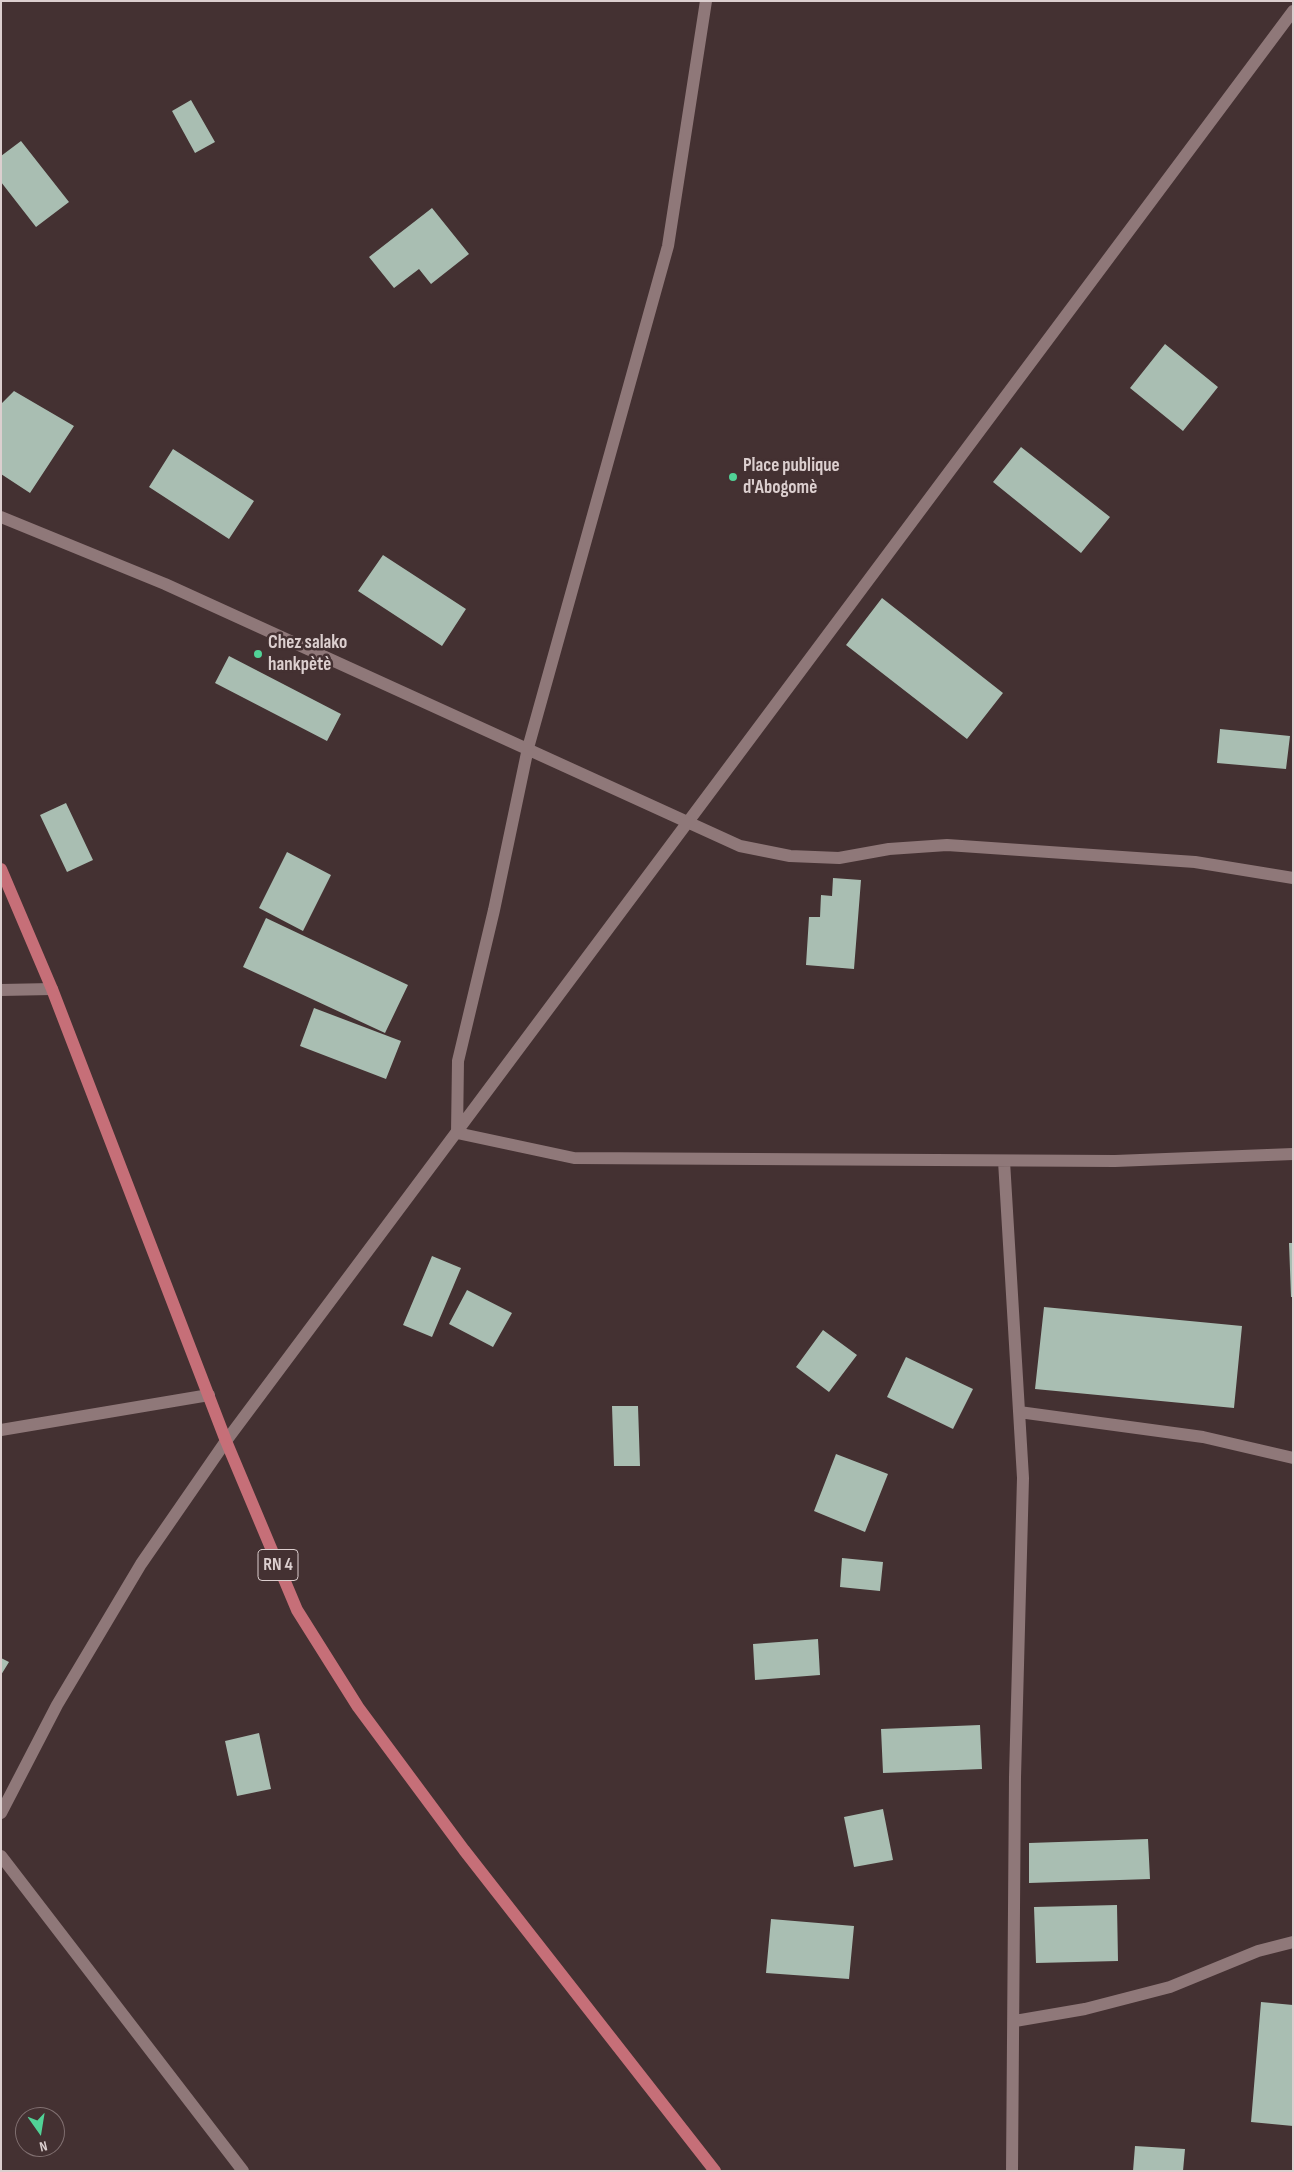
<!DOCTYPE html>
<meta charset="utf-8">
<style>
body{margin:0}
#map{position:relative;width:1294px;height:2172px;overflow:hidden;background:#443132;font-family:"Sofia Sans Condensed",sans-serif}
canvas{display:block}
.frame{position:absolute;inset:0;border:2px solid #dccfcf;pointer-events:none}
.north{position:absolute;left:15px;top:2107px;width:50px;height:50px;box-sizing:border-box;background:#443132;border:1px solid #817071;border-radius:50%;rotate:167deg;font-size:14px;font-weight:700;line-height:20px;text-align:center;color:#dccfcf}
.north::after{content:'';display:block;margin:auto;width:18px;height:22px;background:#51d397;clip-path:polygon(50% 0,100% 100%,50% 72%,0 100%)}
</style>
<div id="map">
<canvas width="1294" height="2172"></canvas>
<div class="frame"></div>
<div class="north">N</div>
</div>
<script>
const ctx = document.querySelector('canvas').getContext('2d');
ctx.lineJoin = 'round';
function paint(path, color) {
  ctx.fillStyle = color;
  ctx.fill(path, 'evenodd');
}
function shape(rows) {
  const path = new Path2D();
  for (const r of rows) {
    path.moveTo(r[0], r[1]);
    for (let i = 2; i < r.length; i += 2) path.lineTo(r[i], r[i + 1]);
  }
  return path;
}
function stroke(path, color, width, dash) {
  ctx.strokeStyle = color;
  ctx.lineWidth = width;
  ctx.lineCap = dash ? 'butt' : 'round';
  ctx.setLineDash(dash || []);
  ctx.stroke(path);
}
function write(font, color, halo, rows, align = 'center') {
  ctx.font = font + ' "Sofia Sans Condensed",sans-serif';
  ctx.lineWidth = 5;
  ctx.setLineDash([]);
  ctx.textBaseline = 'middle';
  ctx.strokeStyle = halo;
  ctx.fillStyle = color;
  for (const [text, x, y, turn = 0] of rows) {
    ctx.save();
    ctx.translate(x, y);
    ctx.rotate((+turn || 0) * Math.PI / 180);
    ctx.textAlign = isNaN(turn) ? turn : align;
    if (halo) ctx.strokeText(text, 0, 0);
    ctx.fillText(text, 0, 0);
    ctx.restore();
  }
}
paint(shape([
 [191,100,215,142,195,153,172,111],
 [21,141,69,202,36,227,1,182,1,156],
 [432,208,469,254,431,284,419,269,394,288,369,257],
 [1165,344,1218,387,1183,431,1130,388],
 [14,391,74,426,30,493,1,474,1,404],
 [1021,447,1110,517,1081,553,993,482],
 [173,449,254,501,229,539,149,487],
 [383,555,466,609,442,646,358,591],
 [882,598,1003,693,967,739,846,645],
 [229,656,341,714,327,741,215,683],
 [1220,729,1290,736,1286,769,1217,763],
 [66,803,93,860,67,872,40,815],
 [287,852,331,875,303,931,259,908],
 [833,878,861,880,854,969,806,965,809,917,820,917,821,895,832,896],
 [266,918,408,985,385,1033,243,967],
 [314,1008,401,1041,386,1079,300,1046],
 [1289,1243,1293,1243,1293,1297,1291,1297],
 [432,1256,461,1268,432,1337,403,1325],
 [467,1290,512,1313,493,1347,449,1324],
 [1044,1307,1242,1326,1234,1408,1035,1389],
 [823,1330,857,1355,829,1392,796,1367],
 [906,1357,973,1389,953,1429,887,1397],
 [612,1406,638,1406,640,1466,614,1466],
 [836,1454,888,1474,865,1532,814,1511],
 [842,1558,883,1562,880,1591,840,1587],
 [818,1639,820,1675,755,1680,753,1644],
 [1,1658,9,1662,1,1675],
 [980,1725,982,1769,883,1773,881,1729],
 [259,1733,271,1789,237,1796,225,1741],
 [883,1809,893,1860,854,1867,844,1817],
 [1148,1839,1150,1879,1029,1883,1029,1843],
 [1117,1905,1118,1961,1036,1963,1034,1907],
 [771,1919,854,1926,849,1979,766,1973],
 [1261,2002,1293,2005,1293,2126,1251,2122],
 [1135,2146,1185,2149,1183,2171,1133,2171]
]), '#a9beb2');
stroke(shape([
 [706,1,668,246,528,748,494,910,458,1061,457,1133,574,1158,1115,1161,1293,1154],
 [1,517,165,584,740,846,790,856,839,858,889,849,947,845,1195,862,1293,878],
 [1,990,52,989],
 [1004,1161,1023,1478,1015,1777,1012,2171],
 [1019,1412,1203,1437,1293,1458],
 [1,1430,209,1395],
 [1,1813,57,1705,141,1564,226,1441,1293,11],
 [1,1856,243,2171],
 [1015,2021,1085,2009,1170,1987,1258,1951,1293,1942]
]), '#8f7879', 12);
stroke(shape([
 [1,869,52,989,226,1441,297,1610,358,1707,464,1850,715,2171]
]), '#c66f78', 12);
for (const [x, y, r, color] of [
 [733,477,5,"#51d397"],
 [258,654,5,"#51d397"]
]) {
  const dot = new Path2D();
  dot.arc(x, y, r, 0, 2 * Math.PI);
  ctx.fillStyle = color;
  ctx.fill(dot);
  stroke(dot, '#443132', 2);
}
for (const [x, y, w] of [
 [278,1565,40]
]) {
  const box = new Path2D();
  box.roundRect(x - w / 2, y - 15.5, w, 31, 4);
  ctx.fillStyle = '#443132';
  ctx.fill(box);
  stroke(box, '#dccfcf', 1);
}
write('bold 18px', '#dccfcf', null, [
 ["RN 4",278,1565]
]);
write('bold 19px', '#dccfcf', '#443132', [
 ["Place publique",743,466],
 ["d'Abogomè",743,488],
 ["Chez salako",268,643],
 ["hankpètè",268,665]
], 'left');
</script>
